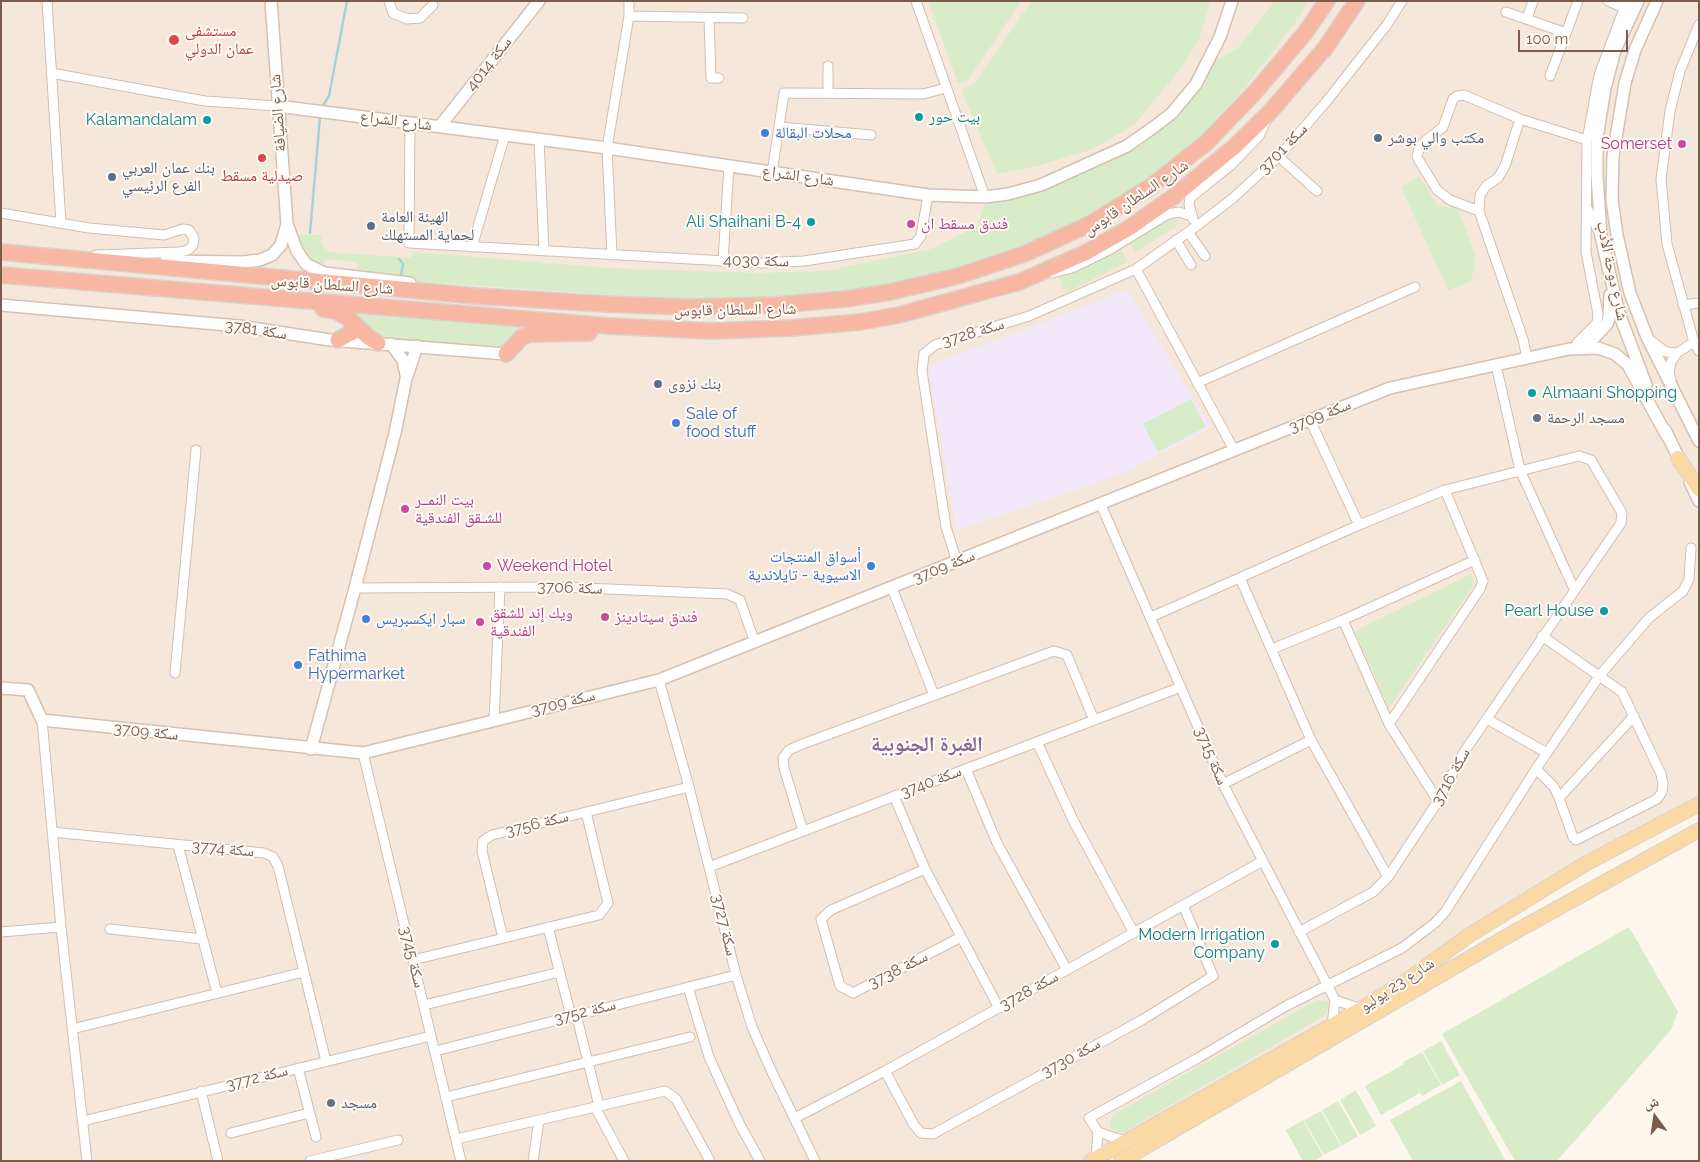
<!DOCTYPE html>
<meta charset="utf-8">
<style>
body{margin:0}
#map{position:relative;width:1700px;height:1162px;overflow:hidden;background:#fdf6ec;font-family:Raleway,"Noto Naskh Arabic",sans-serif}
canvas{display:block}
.frame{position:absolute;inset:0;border:2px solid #7a5c4d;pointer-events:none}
.north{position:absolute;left:1630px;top:1092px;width:50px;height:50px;-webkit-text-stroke:4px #fffaf3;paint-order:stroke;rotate:346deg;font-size:14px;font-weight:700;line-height:20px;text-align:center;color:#7a5c4d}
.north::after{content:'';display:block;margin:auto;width:18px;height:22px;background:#7a5c4d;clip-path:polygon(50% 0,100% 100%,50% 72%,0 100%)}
.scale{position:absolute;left:1518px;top:30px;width:110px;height:22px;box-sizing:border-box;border:2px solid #7a5c4d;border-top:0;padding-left:6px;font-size:15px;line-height:18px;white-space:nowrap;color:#7a5c4d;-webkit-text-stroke:4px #fffaf3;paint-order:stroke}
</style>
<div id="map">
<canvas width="1700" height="1162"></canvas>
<div class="frame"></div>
<div class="north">ش</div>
<div class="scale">100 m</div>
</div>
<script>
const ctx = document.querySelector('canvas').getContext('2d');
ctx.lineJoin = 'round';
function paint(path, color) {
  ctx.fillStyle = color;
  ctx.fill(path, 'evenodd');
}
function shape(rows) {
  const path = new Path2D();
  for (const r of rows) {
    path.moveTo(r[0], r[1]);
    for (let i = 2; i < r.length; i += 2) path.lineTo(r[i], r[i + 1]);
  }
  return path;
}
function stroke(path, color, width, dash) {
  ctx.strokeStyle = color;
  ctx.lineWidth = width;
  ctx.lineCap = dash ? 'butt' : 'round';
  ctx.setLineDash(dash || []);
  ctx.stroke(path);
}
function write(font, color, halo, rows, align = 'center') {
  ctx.font = font + ' Raleway,"Noto Naskh Arabic",sans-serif';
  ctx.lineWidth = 4;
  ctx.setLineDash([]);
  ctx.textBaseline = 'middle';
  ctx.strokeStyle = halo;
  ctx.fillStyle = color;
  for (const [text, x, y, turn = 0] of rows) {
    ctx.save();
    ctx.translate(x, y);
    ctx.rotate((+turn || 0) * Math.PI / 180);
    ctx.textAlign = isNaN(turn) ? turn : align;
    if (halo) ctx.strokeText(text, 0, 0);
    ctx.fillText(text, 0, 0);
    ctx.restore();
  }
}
paint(shape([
 [1,1,1699,1,1699,809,1528,906,1441,962,1102,1161,1,1161]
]), '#f5e8da');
paint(shape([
 [1127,290,1211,427,1124,473,957,530,928,366]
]), '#f3e8fa');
paint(shape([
 [928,1,1021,1,968,80,958,83],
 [1032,1,1210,1,1199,40,1182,67,1134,125,1093,149,1037,166,997,174,961,90,974,84],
 [1275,1,1308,1,1298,19,1251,80,1200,137,1147,179,1086,217,1026,245,962,268,820,297,702,301,412,281,357,273,357,262,325,259,322,269,307,262,294,235,322,235,321,244,329,252,410,258,413,252,610,268,758,273,826,271,931,249,978,226,986,200,1009,197,1155,130,1211,64,1239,47],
 [1419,176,1439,207,1457,207,1476,258,1471,282,1448,290,1401,187],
 [1166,218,1174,219,1177,223,1176,227,1135,252,1127,242],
 [1120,247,1128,262,1071,290,1062,289,1059,278],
 [354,310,530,325,505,346,382,339],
 [1191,399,1206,427,1158,452,1143,424],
 [1471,574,1475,583,1389,708,1355,631],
 [1629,927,1678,1012,1671,1030,1557,1161,1515,1161,1442,1034],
 [1317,1000,1328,1001,1328,1009,1324,1016,1124,1132,1115,1131,1110,1126,1111,1118,1116,1113],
 [1441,1041,1460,1075,1442,1085,1423,1051],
 [1422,1052,1441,1085,1422,1096,1403,1062],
 [1404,1064,1420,1093,1381,1115,1365,1086],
 [1461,1081,1506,1161,1413,1161,1390,1120],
 [1356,1090,1376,1126,1360,1135,1340,1100],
 [1338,1101,1358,1136,1342,1146,1322,1110],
 [1321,1111,1341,1146,1324,1155,1304,1120],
 [1303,1120,1323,1156,1314,1161,1303,1161,1286,1130]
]), '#d8ecc9');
stroke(shape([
 [322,107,329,96,347,1],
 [310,233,320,117],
 [399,259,403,264,401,276]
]), '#a5d3da', 2.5);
const street = shape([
 [47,1,61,223],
 [389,1,393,13,407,19,420,18,433,5],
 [916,1,985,197],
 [1608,1,1624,8],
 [1506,12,1566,33],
 [629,16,743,18],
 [709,18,711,78,719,78],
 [1527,19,1533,1],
 [1699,25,1680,71,1670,111,1661,179,1667,244,1694,342,1699,351],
 [51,73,205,101,277,106],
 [1550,76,1578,1],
 [828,93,828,66],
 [1520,119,1505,166,1498,178,1486,186,1480,195,1479,211,1523,339,1527,358],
 [410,123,409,243,761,263,804,261,915,244,921,236,928,195],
 [780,127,871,135],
 [539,139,544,251],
 [1278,156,1317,191],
 [772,173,784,93,923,94,946,88],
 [1587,208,1600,234],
 [1479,211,1450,200,1437,190,1417,157,1419,148,1425,141,1443,127,1453,99,1457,96,1464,95,1520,119,1587,140],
 [1,213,89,228,164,235,183,229,189,230,194,238,193,245,188,250,180,252,96,255],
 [1193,219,1189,204,1190,198,1231,165,1259,136,1266,121],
 [1188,232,1205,256],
 [1176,240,1191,265],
 [472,247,505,135],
 [612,255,607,148,629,16,629,1],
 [723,260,729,166],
 [1136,269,1234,450],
 [1053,273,1072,268,1109,250,1168,214,1179,212,1191,216],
 [1683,305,1699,303],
 [1651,341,1666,352,1677,353],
 [1577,343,1597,323,1598,314,1586,252,1587,140,1599,75,1627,1],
 [1496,365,1520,470,1574,589],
 [1671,379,1669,374,1671,362,1677,353,1694,342],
 [1197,383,1415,287],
 [1310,420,1359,525],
 [1101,505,1223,784,1335,1000,1332,1025],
 [957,562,946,527,922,371,924,354,935,345,1029,316,1136,269,1198,225,1232,199,1282,153,1326,102,1386,26,1402,1],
 [1240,578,1311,740,1388,877],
 [355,588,560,587,727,594,740,600,754,640],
 [892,588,934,695],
 [1151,617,1359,525,1445,490,1579,456,1591,460,1622,513,1621,523,1464,752,1438,801,1388,877,1373,892,1299,932],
 [1343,620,1389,724,1438,801],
 [1542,636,1622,692,1661,774,1663,784,1662,792,1657,799,1576,840,1573,837,1559,798],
 [1272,649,1343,620,1475,560],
 [175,673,196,450],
 [659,680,689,787,736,975,752,1027,770,1068,815,1161],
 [1487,719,1547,753],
 [42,720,61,927,87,1161],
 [494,721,500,587],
 [1389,724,1480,589,1483,581,1445,490],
 [1037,742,1074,822,1134,933],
 [363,753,461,1161],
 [966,769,997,843,1067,970],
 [1536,769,1554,787,1559,798,1634,716],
 [1223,784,1311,740],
 [894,796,925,869,999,1008],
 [803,831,784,768,783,758,789,750,800,745,1054,651,1067,655,1094,720],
 [52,832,264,853,273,857,278,866,326,1061],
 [178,845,217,993],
 [709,867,1181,687],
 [925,869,831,910,821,919,840,986,853,993,961,937],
 [548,927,571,1016],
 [110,929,202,939],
 [1,932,61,927],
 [503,938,482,851,483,841,492,835,689,787],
 [413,960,599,915,608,903,586,812],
 [688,987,709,1057,739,1123,760,1161],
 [1335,1000,1361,1009],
 [424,1005,560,972],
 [576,1014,599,1106],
 [72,1029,304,972],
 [435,1051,736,975],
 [298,1068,316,1137],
 [885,1071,914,1125,921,1133,933,1134,1142,1020,1213,976,1183,905],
 [201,1091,218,1161],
 [446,1097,690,1037],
 [595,1107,624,1161],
 [795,1118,885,1071,1261,862],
 [83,1121,431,1036],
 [1098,1132,1125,1141],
 [231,1133,309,1113],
 [456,1139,665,1091,676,1099,710,1161],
 [1096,1158,1098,1132,1089,1118,1198,1058,1286,1006,1402,948,1435,923,1445,912,1536,769,1600,675,1649,618,1683,591,1689,579,1691,548],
 [310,1161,398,1140],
 [533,1161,539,1120]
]);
const secondary = shape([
 [1638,1,1615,50,1605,88,1597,138,1597,175,1601,236,1605,254,1619,313,1646,385],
 [1657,1,1635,50,1625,83,1613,156,1612,200,1617,235,1630,293,1647,337,1699,441],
 [277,106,607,148,928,195,985,197,1008,194,1041,185,1127,146,1154,127,1172,113,1196,84,1220,37,1232,1],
 [440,126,539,1],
 [287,224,297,251,306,264,324,273,410,283],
 [166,261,243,262,260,260,272,255,281,245,287,224,271,1],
 [1,305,239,326,330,340,506,354],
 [391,344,403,360,406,375],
 [1576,347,1595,337,1607,324,1609,318,1610,295],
 [1665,430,1682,465],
 [1690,482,1699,501],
 [1,688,28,690,42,720,363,753,659,680,1390,388,1569,349,1598,348,1615,354,1628,365,1667,436],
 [311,749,355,588,395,433,406,379,417,346]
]);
const primary = shape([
 [1678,458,1699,489],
 [1091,1161,1361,1009,1409,979,1468,936,1585,864,1699,804],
 [1121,1161,1511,934,1699,830]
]);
const highway = shape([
 [1,252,476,296,606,304,686,307,775,305,845,299,890,292,958,276,1024,254,1090,224,1150,187,1206,143,1257,90,1305,33,1327,1],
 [1,275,609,326,712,331,791,328,860,322,899,315,1019,282,1085,253,1129,228,1173,197,1233,148,1270,112,1326,47,1357,1],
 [323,309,336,311,351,320,353,332,338,340],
 [351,320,368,337,378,343],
 [506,354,522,337,530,334,589,333]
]);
stroke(street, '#d1beb0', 11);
stroke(secondary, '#d6c0b0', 14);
stroke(primary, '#dad1cd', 16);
stroke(highway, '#dad1cd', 18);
stroke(street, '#fff', 9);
stroke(secondary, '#fff', 11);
stroke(primary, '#fbd9a5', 14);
stroke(highway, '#f7b7a3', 15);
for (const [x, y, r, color] of [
 [174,40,6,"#e0444e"],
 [919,117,5,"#0f9aa8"],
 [207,120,5,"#0f9aa8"],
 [765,133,5,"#3f7fe0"],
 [1378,138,5,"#5c6f8a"],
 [1682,144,5,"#d1479c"],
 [262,158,5,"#e0444e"],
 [112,177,5,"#5c6f8a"],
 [811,222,5,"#0f9aa8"],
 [911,224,5,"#d1479c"],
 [371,226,5,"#5c6f8a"],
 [658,384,5,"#5c6f8a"],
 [1532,393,5,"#0f9aa8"],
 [1537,418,5,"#6b7280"],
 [676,423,5,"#3f7fe0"],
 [405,509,5,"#d1479c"],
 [487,566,5,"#d1479c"],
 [871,566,5,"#3f7fe0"],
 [1604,611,5,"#0f9aa8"],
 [605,617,5,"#d1479c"],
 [366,619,5,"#3f7fe0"],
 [480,622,5,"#d1479c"],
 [298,665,5,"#3f7fe0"],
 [1275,944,5,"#0f9aa8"],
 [331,1103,5,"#6b7280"]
]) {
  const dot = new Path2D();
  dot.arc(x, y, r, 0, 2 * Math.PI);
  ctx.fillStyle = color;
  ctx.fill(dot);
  stroke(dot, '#fffaf3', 2);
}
write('16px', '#be3a42', '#fffaf3', [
 ["مستشفى",185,31],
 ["عمان الدولي",185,49],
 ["صيدلية مسقط",262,176,"center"]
], 'left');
write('16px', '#7a5c4d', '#fffaf3', [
 ["سكة 4014",489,64,-52],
 ["شارع الضيافة",278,113,-94],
 ["شارع الشراع",396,121,7],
 ["سكة 3701",1283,149,-46],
 ["شارع الشراع",798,176,8],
 ["شارع السلطان قابوس",1136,198,-34],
 ["سكة 4030",756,261,1],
 ["شارع دوحة الأدب",1612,271,78],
 ["شارع السلطان قابوس",332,285,4],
 ["شارع السلطان قابوس",735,310,-1],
 ["سكة 3781",256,330,8],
 ["سكة 3728",973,333,-17],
 ["سكة 3709",1320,416,-22],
 ["سكة 3709",944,567,-22],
 ["سكة 3706",570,588,2],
 ["سكة 3709",563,703,-14],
 ["سكة 3709",146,732,6],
 ["سكة 3715",1211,756,67],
 ["سكة 3716",1451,777,-61],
 ["سكة 3740",931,782,-21],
 ["سكة 3756",537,824,-14],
 ["سكة 3774",223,849,5],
 ["سكة 3727",724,925,76],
 ["سكة 3745",412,957,76],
 ["سكة 3738",898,970,-27],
 ["شارع 23 يوليو",1397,985,-33],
 ["سكة 3728",1029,991,-29],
 ["سكة 3752",585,1012,-14],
 ["سكة 3730",1071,1058,-29],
 ["سكة 3772",257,1078,-14]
]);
write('16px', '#0d838f', '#fffaf3', [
 ["بيت حور",929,117,"left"],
 ["Kalamandalam",197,120],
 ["Ali Shaihani B-4",801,222],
 ["Almaani Shopping",1542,393,"left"],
 ["Pearl House",1594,611],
 ["Modern Irrigation",1265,935],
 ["Company",1265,953]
], 'right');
write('16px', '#366cbe', '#fffaf3', [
 ["محلات البقالة",775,133],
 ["Sale of",686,414],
 ["food stuff",686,432],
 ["أسواق المنتجات",861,557,"right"],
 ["الاسيوية - تايلاندية",861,575,"right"],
 ["سبار ايكسبريس",376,619],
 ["Fathima",308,656],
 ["Hypermarket",308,674]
], 'left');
write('16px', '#4e5e75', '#fffaf3', [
 ["مكتب والي بوشر",1388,138],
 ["بنك عمان العربي",122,168],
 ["الفرع الرئيسي",122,186],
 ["الهيئة العامة",381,217],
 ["لحماية المستهلك",381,235],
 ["بنك نزوى",668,384]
], 'left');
write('16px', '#b23c85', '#fffaf3', [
 ["Somerset",1672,144,"right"],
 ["فندق مسقط ان",921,224],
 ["بيت النمــر",415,500],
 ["للشـقق الفندقية",415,518],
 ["Weekend Hotel",497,566],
 ["ويك إند للشقق",490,613],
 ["الفندقية",490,631],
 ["فندق سيتادينز",615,617]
], 'left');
write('16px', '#5b616d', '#fffaf3', [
 ["مسجد الرحمة",1547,418],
 ["مسجد",341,1103]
], 'left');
write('bold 21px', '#846695', '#fffaf3', [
 ["الغبرة الجنوبية",927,745]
]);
</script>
